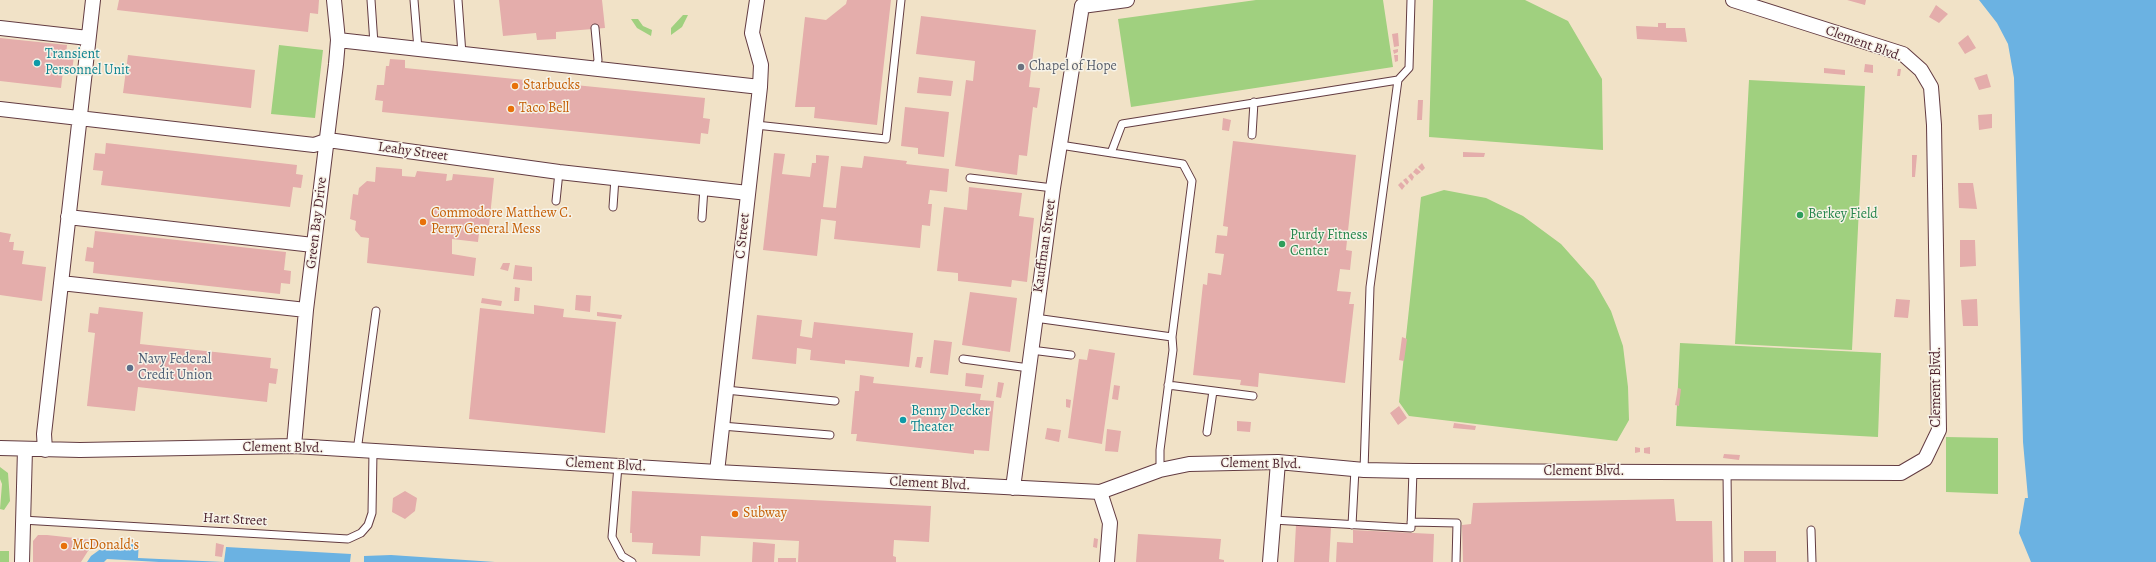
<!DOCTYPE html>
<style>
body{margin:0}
canvas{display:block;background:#f1e2c7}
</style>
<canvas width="2156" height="562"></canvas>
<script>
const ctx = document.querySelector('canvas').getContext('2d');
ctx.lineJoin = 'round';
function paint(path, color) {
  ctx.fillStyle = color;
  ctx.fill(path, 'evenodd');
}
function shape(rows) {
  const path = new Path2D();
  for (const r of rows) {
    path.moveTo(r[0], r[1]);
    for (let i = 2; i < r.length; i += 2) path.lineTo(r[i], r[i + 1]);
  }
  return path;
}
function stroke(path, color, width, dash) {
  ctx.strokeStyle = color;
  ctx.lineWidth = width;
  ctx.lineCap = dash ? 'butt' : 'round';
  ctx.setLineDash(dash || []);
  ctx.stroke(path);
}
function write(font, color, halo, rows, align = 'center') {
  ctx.font = font + ' Alegreya,serif';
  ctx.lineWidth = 3;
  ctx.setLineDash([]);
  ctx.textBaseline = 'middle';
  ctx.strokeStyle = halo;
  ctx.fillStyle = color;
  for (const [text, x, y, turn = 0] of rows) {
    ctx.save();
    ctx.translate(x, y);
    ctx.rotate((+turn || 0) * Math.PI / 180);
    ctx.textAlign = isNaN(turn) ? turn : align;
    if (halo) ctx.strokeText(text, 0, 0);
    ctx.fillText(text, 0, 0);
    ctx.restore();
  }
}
paint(shape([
 [1256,0,1383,0,1393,67,1131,107,1118,19],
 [1433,0,1525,0,1568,21,1602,79,1603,150,1429,137],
 [683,15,688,15,682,27,671,35,671,28],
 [631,19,638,19,643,26,652,30,651,36,637,28],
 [279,45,323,50,315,118,271,114],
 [1749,80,1865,86,1852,350,1735,344],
 [1444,190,1486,198,1523,216,1561,244,1594,281,1611,311,1623,346,1628,387,1629,420,1617,441,1409,416,1399,402,1421,197],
 [1680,343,1881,353,1878,437,1676,426],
 [1946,437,1998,438,1998,494,1946,492],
 [0,467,8,473,10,501,4,510,0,509,2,484,0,479],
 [0,551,9,551,9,562,0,562]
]), '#a0d07f');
paint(shape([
 [1979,0,2156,0,2156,562,2031,562,2019,533,2025,498,2028,498,2023,442,2014,78,2008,44,1997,23],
 [139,541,138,558,224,562,226,547,351,554,350,562,87,562,91,556,102,548,115,543],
 [391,555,495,562,364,562,364,556]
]), '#6bb2e2');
paint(shape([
 [107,559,159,562,104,562]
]), '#f1e2c7');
paint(shape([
 [119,0,319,0,318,14,310,13,308,32,117,10],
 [499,0,602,0,605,28,556,32,556,39,537,40,536,33,503,36],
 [847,0,891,0,877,125,814,118,815,107,795,107,805,17,826,20,846,4],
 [1847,0,1866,0,1865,5],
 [1936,5,1948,14,1939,23,1929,17],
 [921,16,1036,30,1029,87,1040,88,1037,108,1033,107,1027,156,1019,155,1017,175,955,166,966,80,973,81,975,61,916,54],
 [1658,23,1666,23,1666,28,1685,28,1687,42,1637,39,1636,26,1658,27],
 [1398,33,1399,46,1394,47,1392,34],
 [1968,35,1976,48,1965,54,1958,43],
 [0,38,67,45,66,55,74,56,72,72,63,71,61,88,0,81],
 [1398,49,1398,52,1394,54,1393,50],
 [128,55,255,70,251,108,123,93],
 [1394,55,1398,55,1398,61,1395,62],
 [390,59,405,60,405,68,705,98,703,118,710,119,708,134,701,133,700,144,382,112,383,101,375,100,377,85,384,85,386,66,389,66],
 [1865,64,1873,65,1873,73,1864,72],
 [1824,68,1845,70,1845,75,1824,73],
 [1898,69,1901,69,1900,76,1897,76],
 [1987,74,1991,87,1979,90,1974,78],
 [919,77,953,81,951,96,917,93],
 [1418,100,1423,100,1422,120,1417,120],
 [905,107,949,112,944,157,918,154,918,148,901,146],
 [1992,114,1992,128,1979,130,1978,115],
 [1223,118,1231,120,1229,131,1222,130],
 [1233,141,1356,155,1346,250,1352,251,1350,270,1340,269,1337,291,1351,292,1349,304,1354,304,1345,383,1259,373,1258,387,1240,385,1241,380,1193,375,1203,284,1207,285,1208,273,1221,275,1224,254,1215,253,1217,235,1227,236,1228,227,1223,226],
 [106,143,297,165,296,174,303,175,301,188,293,187,290,207,101,185,103,171,93,170,95,153,105,154],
 [1463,152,1485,153,1484,157,1463,157],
 [774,153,785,154,782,174,810,177,812,163,816,163,816,155,829,156,823,207,836,208,841,166,862,168,864,156,907,161,906,164,949,169,947,192,930,190,928,204,932,204,930,226,922,225,920,248,834,239,836,221,821,219,817,256,763,250],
 [1912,155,1917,155,1915,177,1912,177],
 [1422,163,1425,168,1422,171,1418,167],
 [376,167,402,169,402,176,415,177,417,171,447,174,446,181,452,180,453,174,494,178,489,226,480,224,478,242,452,239,452,254,476,258,474,276,367,263,369,238,361,237,355,230,356,221,350,219,353,194,358,195,359,188,367,181,375,182],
 [1416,168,1421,172,1417,175,1413,172],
 [1411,173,1414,177,1412,181,1408,176],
 [1406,178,1409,182,1407,185,1403,180],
 [1401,182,1405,186,1402,190,1398,185],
 [1958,183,1973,183,1977,209,1959,208],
 [969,187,1022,193,1019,216,1034,218,1027,282,1012,280,1011,287,958,281,958,273,937,271,944,207,967,210],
 [95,231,286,252,284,270,291,271,290,284,281,283,280,294,93,273,94,262,85,261,87,247,93,248],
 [0,232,11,234,9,242,14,242,13,250,24,251,22,264,46,267,42,301,0,295],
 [1960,240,1975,240,1976,266,1960,267],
 [503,263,510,263,508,271,500,269],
 [515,265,532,267,532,281,513,279],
 [515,287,520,288,519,301,514,301],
 [970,292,1017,298,1010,352,962,345],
 [576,295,591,296,590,312,575,310],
 [482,298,502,301,501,306,481,303],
 [1896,299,1910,300,1908,318,1894,317],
 [1977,299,1978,326,1963,326,1961,300],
 [534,305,564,309,563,317,616,322,605,433,469,419,480,308,534,314],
 [99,307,143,312,140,344,271,358,270,368,278,369,276,384,269,383,267,402,138,387,135,411,87,406,95,333,88,332,90,313,98,314],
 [597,312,622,315,621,319,597,316],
 [757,315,802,320,800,336,812,338,814,322,913,333,909,367,845,360,845,364,810,360,811,350,797,348,796,364,752,359],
 [1402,337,1407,339,1404,361,1399,360],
 [934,340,952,342,948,375,930,373],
 [1089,349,1115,353,1102,444,1068,438,1079,359,1087,360],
 [917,357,923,357,921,368,915,367],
 [966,373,984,375,982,388,965,386],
 [860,375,874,377,873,383,981,394,980,400,994,401,989,451,974,450,974,454,856,441,857,434,851,434,855,391,859,391],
 [998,382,1004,383,1001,398,996,397],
 [1114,385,1120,386,1118,400,1112,399],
 [1678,388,1681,389,1679,406,1675,405],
 [1066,399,1071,400,1070,408,1066,407],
 [1399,406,1407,418,1398,425,1390,413],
 [1237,421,1251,422,1250,432,1237,431],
 [1454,423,1476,426,1475,430,1453,428],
 [1047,428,1061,430,1059,442,1045,439],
 [1107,429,1121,431,1118,452,1105,451],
 [1635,447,1640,448,1640,452,1635,453],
 [1650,447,1650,454,1644,453,1644,448],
 [1724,454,1740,455,1739,460,1723,458],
 [405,491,417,498,415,511,405,519,392,512,393,498],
 [632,491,931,506,929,542,894,540,893,556,896,557,896,562,798,562,799,541,701,536,700,556,652,554,653,543,632,542,632,533,630,533],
 [1674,499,1676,521,1712,521,1713,562,1463,562,1462,525,1471,524,1473,503],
 [1296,525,1331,527,1329,562,1294,562],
 [1353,530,1434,534,1433,562,1336,562,1337,542,1353,543],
 [1138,534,1221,539,1219,559,1224,560,1224,562,1136,562],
 [38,535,47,535,102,541,88,551,81,562,33,562,33,541],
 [1094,538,1098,539,1097,548,1093,547],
 [753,542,775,544,774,562,752,562],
 [216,543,224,545,222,557,215,556],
 [1744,551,1776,551,1776,562,1744,562],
 [778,558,796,558,796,562,778,562]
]), '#e4adab');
const lane = shape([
 [371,0,374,44],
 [414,0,418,49],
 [458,0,462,54],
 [595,69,598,60,595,28],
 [756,125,886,139,901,0],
 [1252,135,1254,102],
 [1060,145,1183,164,1192,181,1172,337,1173,350,1160,450,1160,470],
 [1111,153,1122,124,1398,80,1409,68,1411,0],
 [970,178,1053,188],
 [556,201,559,172],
 [613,207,615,178],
 [702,218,704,188],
 [1035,318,1172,337],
 [1031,350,1071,355],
 [963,359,1029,368],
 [1168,385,1253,396],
 [726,390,835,401],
 [722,426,830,435],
 [1207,432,1213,391],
 [357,451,376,311],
 [618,466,612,537,622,556,632,562],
 [1364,470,1370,287,1398,80],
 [1727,472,1728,562],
 [22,520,348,539,361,533,368,525,372,513,373,452],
 [1273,520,1411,528,1413,471],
 [1411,522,1457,523,1456,562],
 [1352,525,1355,469],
 [1811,530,1812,562]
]);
const street = shape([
 [1082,6,1127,0],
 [0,28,88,38],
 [338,40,760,87],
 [0,109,314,145,328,140,559,172,748,193],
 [68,217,313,245],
 [61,283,306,310],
 [294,446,306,310,336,64,338,40,334,0],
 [0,448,80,450,294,446,717,472,1100,492,1160,470,1189,464,1278,462,1364,470,1413,471,1901,473,1925,459,1939,430,1934,125,1931,87,1921,70,1903,54,1733,0],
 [45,450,44,434,93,0],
 [717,472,760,87,761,65,752,33,757,0],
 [1013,488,1053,188,1082,6],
 [1100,492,1110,523,1107,562],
 [22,562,25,449],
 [1270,562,1278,462]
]);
stroke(lane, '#633c42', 9);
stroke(street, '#633c42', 16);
stroke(lane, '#fff', 7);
stroke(street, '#fff', 14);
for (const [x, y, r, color] of [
 [37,63,4,"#0f9aa8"],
 [1021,67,4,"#6b7280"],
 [515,86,4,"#e8710a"],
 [511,109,4,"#e8710a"],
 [1800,215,4,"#2e9e5b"],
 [423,222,4,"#e8710a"],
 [1282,244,4,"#2e9e5b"],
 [130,368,4,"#5c6f8a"],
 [903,420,4,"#0f9aa8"],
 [735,514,4,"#e8710a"],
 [64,546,4,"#e8710a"]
]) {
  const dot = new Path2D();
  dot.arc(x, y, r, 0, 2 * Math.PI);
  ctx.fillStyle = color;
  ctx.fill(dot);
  stroke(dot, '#f7f3e8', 1.5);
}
write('14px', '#4a1f2b', '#f7f3e8', [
 ["Clement Blvd.",1864,44,20],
 ["Leahy Street",413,152,8],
 ["Green Bay Drive",317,223,-83],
 ["C Street",743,236,-84],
 ["Kauffman Street",1045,246,-82],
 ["Clement Blvd.",1937,387,-90],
 ["Clement Blvd.",283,448,1],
 ["Clement Blvd.",1261,464,1],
 ["Clement Blvd.",606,465,3],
 ["Clement Blvd.",1584,472],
 ["Clement Blvd.",930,484,3],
 ["Hart Street",235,520,3]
]);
write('14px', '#0d838f', '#f7f3e8', [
 ["Transient",45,55],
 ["Personnel Unit",45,71],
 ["Benny Decker",911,412],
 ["Theater",911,428]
], 'left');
write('14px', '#5b616d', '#f7f3e8', [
 ["Chapel of Hope",1029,67]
], 'left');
write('14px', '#c56008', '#f7f3e8', [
 ["Starbucks",523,86],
 ["Taco Bell",519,109],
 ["Commodore Matthew C.",431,214],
 ["Perry General Mess",431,230],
 ["Subway",743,514],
 ["McDonald's",72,546]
], 'left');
write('14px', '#27864d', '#f7f3e8', [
 ["Berkey Field",1808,215],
 ["Purdy Fitness",1290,236],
 ["Center",1290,252]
], 'left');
write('14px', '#4e5e75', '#f7f3e8', [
 ["Navy Federal",138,360],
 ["Credit Union",138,376]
], 'left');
</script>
